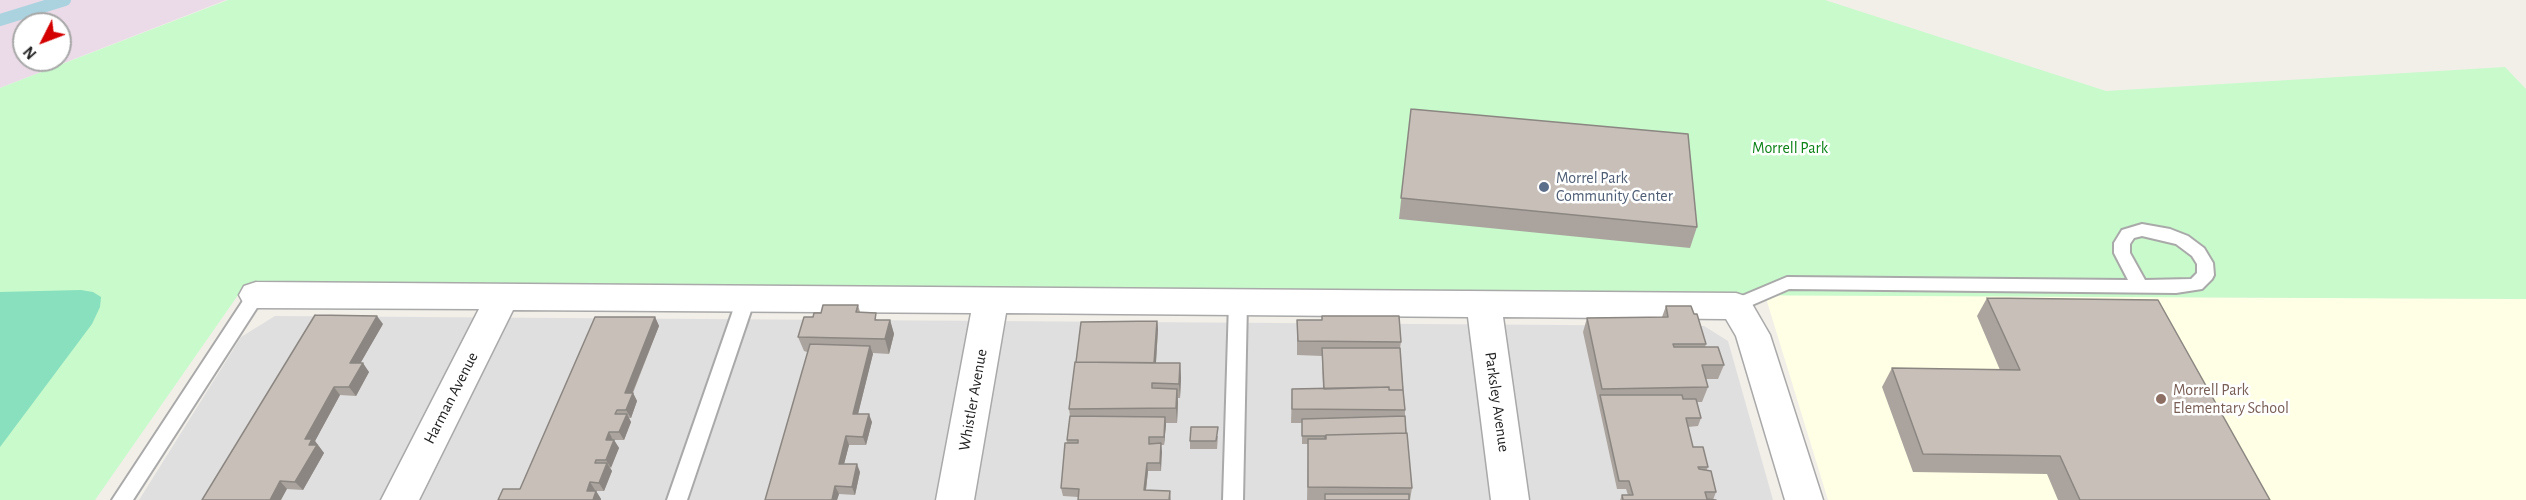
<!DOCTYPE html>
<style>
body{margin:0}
#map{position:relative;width:2526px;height:500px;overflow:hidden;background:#f2efe9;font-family:"Alegreya Sans",sans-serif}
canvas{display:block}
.north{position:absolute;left:12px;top:12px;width:60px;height:60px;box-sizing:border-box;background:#fff;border:2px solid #a7a7a7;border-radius:50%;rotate:228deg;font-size:16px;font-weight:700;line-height:24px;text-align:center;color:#222}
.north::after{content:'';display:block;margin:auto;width:21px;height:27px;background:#d40000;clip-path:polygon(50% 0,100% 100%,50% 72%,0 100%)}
</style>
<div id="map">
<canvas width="2526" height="500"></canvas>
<div class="north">N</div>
</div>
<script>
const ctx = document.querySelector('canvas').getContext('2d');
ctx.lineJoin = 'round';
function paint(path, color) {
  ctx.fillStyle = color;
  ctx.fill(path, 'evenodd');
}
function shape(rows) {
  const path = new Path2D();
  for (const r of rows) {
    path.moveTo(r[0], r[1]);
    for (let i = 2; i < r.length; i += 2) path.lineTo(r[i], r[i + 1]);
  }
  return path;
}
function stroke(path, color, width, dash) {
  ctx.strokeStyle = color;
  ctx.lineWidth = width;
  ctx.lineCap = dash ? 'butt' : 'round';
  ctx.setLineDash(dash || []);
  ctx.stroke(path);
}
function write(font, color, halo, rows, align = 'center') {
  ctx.font = font + ' "Alegreya Sans",sans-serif';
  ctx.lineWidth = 5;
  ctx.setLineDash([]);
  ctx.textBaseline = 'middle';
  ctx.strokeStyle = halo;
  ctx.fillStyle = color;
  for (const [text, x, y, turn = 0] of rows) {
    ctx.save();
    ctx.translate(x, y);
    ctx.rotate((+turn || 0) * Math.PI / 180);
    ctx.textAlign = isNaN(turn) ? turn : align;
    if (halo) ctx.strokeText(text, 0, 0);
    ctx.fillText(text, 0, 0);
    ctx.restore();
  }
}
paint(shape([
 [275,316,1704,326,1728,341,1773,500,139,500,241,337]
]), '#e0dfdf');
paint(shape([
 [0,0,226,0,0,88],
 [24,24,60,24,60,60,24,60]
]), '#ebdbe8');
paint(shape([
 [1765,295,2526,299,2526,500,1828,500]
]), '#ffffe5');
paint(shape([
 [228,0,1825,0,2106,91,2505,67,2526,89,2526,299,243,288,95,500,0,500,0,88]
]), '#c8facc');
paint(shape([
 [81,290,93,292,101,297,100,307,92,324,0,447,0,292]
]), '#88e0be');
stroke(shape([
 [0,20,65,0]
]), '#aad3df', 12);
const service = shape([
 [2142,224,2170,229,2188,236,2204,248,2213,263,2214,275,2212,279,2202,289,2176,293,1789,289,1736,312,1730,311,1727,306,1730,301,1787,277,2128,280,2114,253,2114,243,2122,230,2142,224],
 [2142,236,2176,244,2192,256,2197,264,2197,273,2191,279,2145,280,2130,253,2130,244,2134,238,2142,236],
 [256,289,262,290,264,295,262,300,133,500,112,500,250,290,256,289],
 [746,293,752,294,755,299,687,500,667,500,737,299,740,294,746,293],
 [1238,296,1244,297,1247,302,1243,500,1223,500,1229,302,1232,297,1238,296]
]);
const minor = shape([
 [256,282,1736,293,1748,297,1770,335,1823,500,1785,500,1736,336,1726,319,1503,317,1529,500,1491,500,1468,317,1006,313,974,500,936,500,971,313,513,310,419,500,381,500,479,309,256,308,244,304,239,295,244,286,256,282]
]);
stroke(service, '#a9a9a9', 4);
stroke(minor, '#a9a9a9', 3);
paint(service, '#fff');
paint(minor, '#fff');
paint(shape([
 [1411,109,1697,227,1690,248,1399,219],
 [1987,298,2270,500,2058,500,2047,474,1913,472,1882,387,1892,368,2000,370,1977,316],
 [858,305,860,312,878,320,890,320,894,334,889,354,873,353,858,414,872,422,866,445,849,445,844,464,860,472,855,495,839,494,837,500,807,352,804,351,798,337,813,317,821,313],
 [1666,306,1694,314,1706,344,1705,347,1724,365,1718,379,1706,379,1708,387,1702,402,1697,402,1701,418,1698,426,1688,427,1693,447,1708,467,1706,471,1716,492,1713,500,1716,500,1620,500,1622,495,1628,495,1626,489,1617,489,1583,332,1587,318,1662,317],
 [655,317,659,326,633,393,637,401,631,418,629,418,631,422,624,440,614,440,619,448,610,468,612,471,604,491,595,491,596,491,601,499,601,500,498,500,520,489],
 [1297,320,1401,342,1400,348,1405,410,1405,416,1412,488,1410,500,1307,500,1308,444,1302,444,1302,423,1291,423,1292,389,1323,389,1322,356,1297,355],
 [1157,321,1158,329,1156,363,1180,363,1181,378,1180,398,1178,398,1177,423,1166,423,1164,445,1161,445,1161,471,1148,471,1146,490,1170,491,1171,500,1078,500,1078,497,1063,496,1061,488,1070,416,1069,409,1076,362],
 [383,324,360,363,369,372,356,396,340,395,315,441,324,453,303,490,287,489,202,500],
 [1218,436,1217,449,1190,449,1190,441]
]), '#aba49e');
paint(shape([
 [377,316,383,324,356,371,350,363],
 [655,317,659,326,629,401,625,393],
 [890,320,894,334,889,354,885,339],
 [1157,321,1158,329,1155,377,1154,369],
 [870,346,873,354,856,422,853,414],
 [363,363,369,372,356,396,349,387],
 [1180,363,1181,378,1180,398,1179,384],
 [334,387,340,395,315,441,324,453,303,490,295,482,305,439],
 [1177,389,1178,403,1177,423,1176,408],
 [633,393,637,401,631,418,626,410],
 [627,414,631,422,624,440,619,432],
 [869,414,872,422,866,445,863,437],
 [1165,417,1166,425,1164,445,1164,437],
 [609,432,613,440,606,440],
 [846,436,849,445,842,472,839,464],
 [614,440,619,448,611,468,606,460],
 [1161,443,1162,452,1161,471,1160,463],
 [607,463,612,471,604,491,599,483],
 [1147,463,1148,471,1145,498,1144,490],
 [857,464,860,472,855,495,852,487],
 [280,481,287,489,281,500,270,500],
 [590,482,595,490,592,499,587,491],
 [835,486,839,494,837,500,832,500],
 [596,491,601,499,601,500,593,500]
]), '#8b8681');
const building = shape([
 [1411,109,1688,134,1697,227,1401,198,1411,109],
 [1987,298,2158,300,2270,500,2080,500,2060,456,1923,454,1892,368,2020,370,1987,298],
 [823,305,858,305,856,312,876,313,875,320,890,320,885,339,798,337,804,317,813,317,814,313,821,313,823,305],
 [1666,306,1691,306,1694,314,1697,314,1706,344,1673,344,1674,347,1718,347,1724,365,1702,365,1708,387,1602,389,1587,318,1668,317,1666,306],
 [315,315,377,316,350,363,363,363,349,387,334,387,305,439,312,439,309,445,317,445,295,482,280,481,270,500,202,500,315,315],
 [1322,316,1399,316,1401,342,1298,341,1297,320,1322,320,1322,316],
 [595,317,655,317,625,393,633,393,626,410,617,410,615,414,627,414,619,432,609,432,606,440,614,440,606,460,596,460,595,463,607,463,599,483,590,482,587,491,596,491,593,500,498,500,503,489,520,489,595,317],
 [1157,321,1154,363,1076,362,1081,322,1157,321],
 [810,344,870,346,853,414,869,414,863,437,846,436,839,464,857,464,852,487,835,486,832,500,765,500,810,344],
 [1322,348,1400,348,1403,390,1389,390,1389,387,1324,389,1322,348],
 [1075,362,1180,363,1179,384,1152,383,1152,388,1177,389,1176,408,1069,409,1075,362],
 [1389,387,1389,390,1403,390,1405,410,1292,409,1292,389,1389,387],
 [1600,395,1682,395,1683,399,1696,399,1701,418,1686,418,1693,447,1703,447,1708,467,1698,467,1699,469,1711,471,1716,492,1705,492,1707,499,1716,500,1623,500,1622,495,1633,495,1629,481,1619,481,1600,395],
 [1070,416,1165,417,1164,437,1149,437,1149,444,1161,443,1160,463,1147,463,1144,490,1170,491,1169,500,1078,500,1079,489,1061,488,1065,443,1078,443,1078,440,1067,440,1070,416],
 [1405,416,1406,433,1326,435,1325,439,1325,436,1302,436,1302,419,1405,416],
 [1191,427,1218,427,1216,441,1190,441,1191,427],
 [1407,433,1412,488,1308,487,1308,439,1326,439,1326,435,1407,433],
 [1325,494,1409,494,1409,500,1325,500,1325,494]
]);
paint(building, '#c7bfb8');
stroke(building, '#8b8681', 1.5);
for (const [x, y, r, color] of [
 [1544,187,6,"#5c6f8a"],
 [2161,399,6,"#8d6e63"]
]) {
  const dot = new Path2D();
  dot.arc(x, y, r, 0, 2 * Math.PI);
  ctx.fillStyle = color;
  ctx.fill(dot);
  stroke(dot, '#fff', 2);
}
write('16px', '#0c8416', '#fff', [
 ["Morrell Park",1790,148]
]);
write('16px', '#4e5e75', '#fff', [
 ["Morrel Park",1556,178],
 ["Community Center",1556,196]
], 'left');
write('16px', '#785e54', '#fff', [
 ["Morrell Park",2173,390],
 ["Elementary School",2173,408]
], 'left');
write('16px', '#222', '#fff', [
 ["Harman Avenue",451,398,-63],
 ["Whistler Avenue",973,400,-80],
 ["Parksley Avenue",1497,402,82]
]);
</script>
